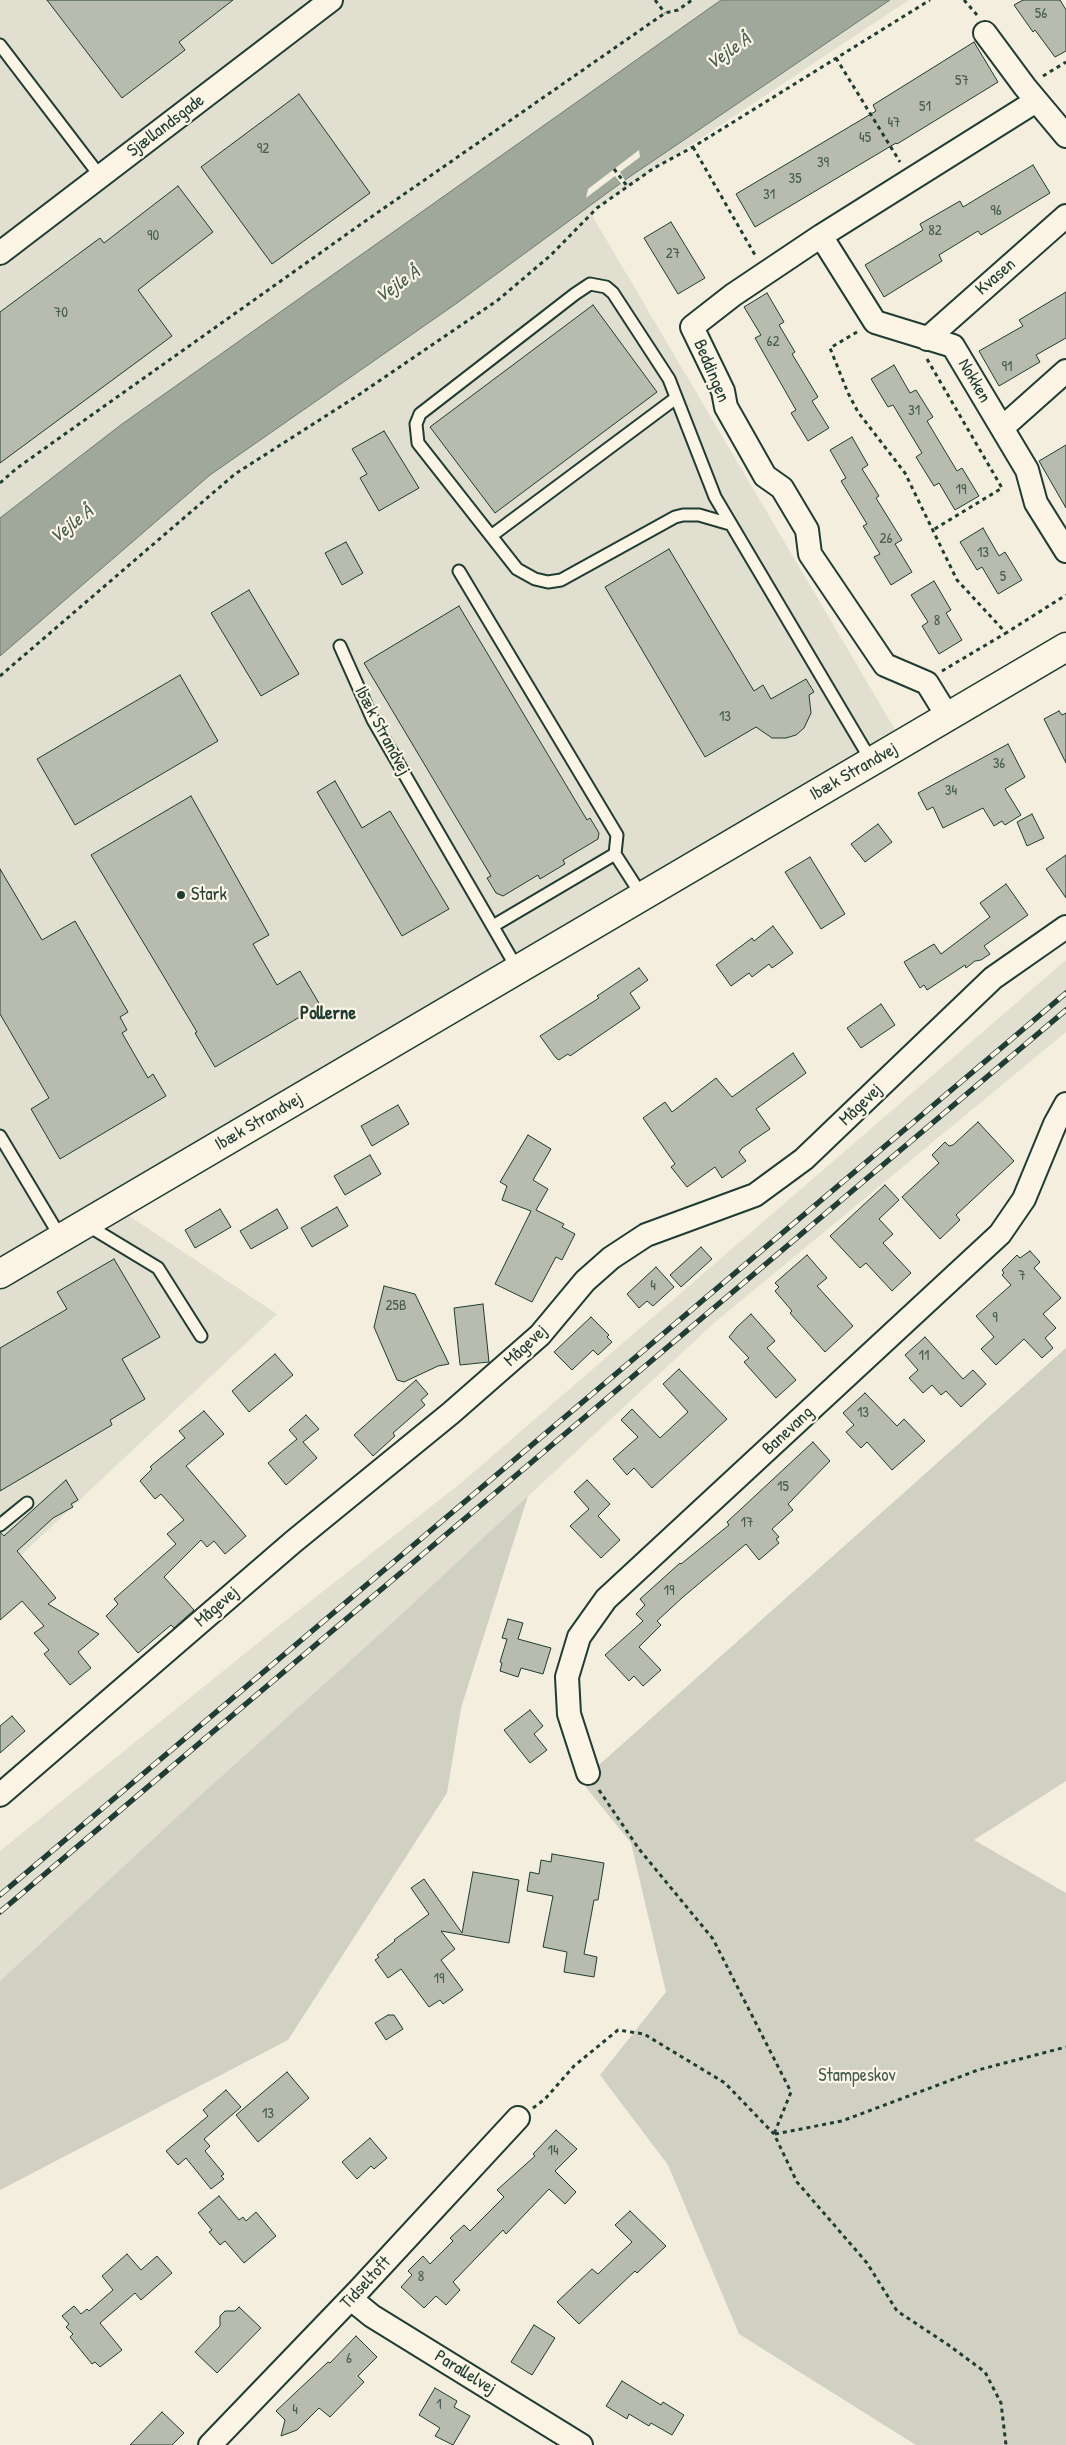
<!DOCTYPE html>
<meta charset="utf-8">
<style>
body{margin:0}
canvas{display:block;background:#f3eede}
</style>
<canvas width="1066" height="2445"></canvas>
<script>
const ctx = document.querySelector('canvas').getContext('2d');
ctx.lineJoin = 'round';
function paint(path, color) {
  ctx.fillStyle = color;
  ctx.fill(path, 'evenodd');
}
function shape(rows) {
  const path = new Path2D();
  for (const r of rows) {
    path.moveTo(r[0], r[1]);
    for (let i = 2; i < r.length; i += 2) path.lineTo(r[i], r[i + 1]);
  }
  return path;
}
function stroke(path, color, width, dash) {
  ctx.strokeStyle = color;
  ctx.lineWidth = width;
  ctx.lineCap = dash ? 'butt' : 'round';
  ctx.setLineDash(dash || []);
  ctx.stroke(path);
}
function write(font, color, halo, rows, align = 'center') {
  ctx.font = font + ' "Patrick Hand",sans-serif';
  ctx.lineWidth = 4.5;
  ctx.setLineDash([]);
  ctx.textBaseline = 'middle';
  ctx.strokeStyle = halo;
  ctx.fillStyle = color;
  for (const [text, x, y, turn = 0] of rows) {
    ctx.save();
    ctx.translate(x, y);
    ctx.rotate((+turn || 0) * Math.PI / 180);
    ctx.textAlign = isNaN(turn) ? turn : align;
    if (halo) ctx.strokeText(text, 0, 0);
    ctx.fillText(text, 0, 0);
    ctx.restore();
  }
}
paint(shape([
 [0,0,909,0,590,212,907,750,111,1204,277,1314,0,1575],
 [1066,960,1066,1032,714,1323,392,1623,194,1801,0,1981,0,1851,279,1626,461,1483]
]), '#e1dfd0');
paint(shape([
 [1066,1348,1066,1781,974,1840,1066,1893,1066,2445,916,2445,739,2334,668,2165,600,2075,666,1992,631,1843,581,1781],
 [528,1496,461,1708,447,1793,288,2040,0,2190,0,1981,194,1801,392,1623]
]), '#d0d1c2');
const water = shape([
 [721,0,890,0,625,180,457,303,210,475,0,656,0,518,122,424,721,0]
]);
paint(water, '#a0a89b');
stroke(water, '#6c7d72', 1);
paint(shape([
 [639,150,640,157,620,172,626,182,622,185,615,176,586,198,588,189]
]), '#f3eede');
const building = shape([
 [47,0,233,0,179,42,185,50,122,98,47,0],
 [1023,0,1060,0,1066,10,1066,51,1055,57,1035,30,1033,32,1014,5,1023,0],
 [974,42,998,82,897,144,896,143,755,227,736,194,876,111,873,105,974,42],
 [299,94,370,193,272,264,201,167,299,94],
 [1033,165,1050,193,981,235,978,231,939,255,942,261,884,297,865,265,923,230,920,224,960,201,963,207,1033,165],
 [178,186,213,232,138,290,172,336,0,463,0,312,100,238,104,243,178,186],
 [671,222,705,278,678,294,644,238,671,222],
 [1066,292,1066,338,1036,355,1040,362,999,386,979,351,1023,326,1019,320,1066,292],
 [767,293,784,322,779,325,795,352,792,354,818,397,812,401,829,428,808,441,791,413,796,410,755,338,761,335,744,307,767,293],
 [593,305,657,392,495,513,430,427,593,305],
 [894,365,910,393,916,390,933,417,927,421,957,471,962,468,979,496,955,510,939,483,934,486,916,457,922,453,893,405,888,407,871,379,894,365],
 [384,431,419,488,379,511,360,478,367,474,352,449,384,431],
 [852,437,868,465,862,469,879,496,876,498,902,540,895,544,912,572,891,585,874,557,880,554,863,526,867,524,841,481,846,478,830,450,852,437],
 [1066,445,1066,508,1039,461,1066,445],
 [983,528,999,556,1005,552,1022,580,998,594,982,567,977,570,960,542,983,528],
 [346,542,363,573,342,585,325,553,346,542],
 [669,549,754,691,763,685,771,699,806,679,814,692,809,695,811,713,804,728,796,735,786,738,772,738,756,727,705,757,605,587,669,549],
 [934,581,951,610,946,613,962,640,939,654,922,626,928,622,911,595,934,581],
 [249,590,299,674,261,696,211,613,249,590],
 [459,606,587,820,590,818,599,833,598,839,563,860,565,864,540,879,538,875,503,896,496,893,487,878,491,876,364,663,459,606],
 [180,675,218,741,75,825,37,759,180,675],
 [1059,711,1062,715,1066,713,1066,763,1044,719,1059,711],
 [1008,744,1025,777,1005,789,1021,815,1005,825,1002,821,994,826,983,808,943,828,933,807,927,810,918,793,1008,744],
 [335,781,362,828,390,811,449,909,402,936,317,792,335,781],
 [191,796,269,935,253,944,277,985,300,971,320,1005,215,1067,195,1033,197,1032,91,855,191,796],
 [1032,814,1044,838,1027,846,1017,822,1032,814],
 [878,824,892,842,865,862,851,844,878,824],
 [1066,855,1066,898,1046,869,1066,855],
 [810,857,845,914,821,929,785,872,810,857],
 [0,869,42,940,75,921,128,1012,120,1017,127,1030,122,1033,148,1078,153,1074,166,1096,60,1159,31,1109,49,1098,0,1014,0,869],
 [1006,884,1028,915,984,946,990,954,981,960,975,961,966,968,965,965,927,990,924,985,920,988,904,962,934,944,941,954,990,917,980,903,1006,884],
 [773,926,793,953,772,968,769,964,752,977,749,973,731,986,716,965,752,938,754,941,773,926],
 [639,968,648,980,630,993,640,1008,570,1056,568,1054,559,1060,556,1058,540,1036,599,998,597,996,639,968],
 [881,1004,895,1025,861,1048,847,1028,881,1004],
 [793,1053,806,1073,756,1109,770,1129,742,1148,739,1152,746,1161,722,1178,715,1167,687,1187,671,1167,675,1164,643,1118,665,1102,672,1112,716,1078,732,1097,793,1053],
 [398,1105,409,1124,372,1146,361,1126,398,1105],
 [978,1122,1014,1161,956,1215,960,1220,940,1239,902,1197,939,1163,932,1155,945,1142,949,1146,953,1145,978,1122],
 [528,1135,551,1149,533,1180,548,1189,536,1210,564,1224,562,1227,575,1234,562,1260,556,1257,532,1302,495,1284,531,1211,502,1200,507,1186,500,1182,528,1135],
 [370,1155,381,1174,345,1195,334,1176,370,1155],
 [885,1185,899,1200,879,1219,893,1234,883,1243,911,1273,892,1291,866,1263,860,1268,830,1236,885,1185],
 [337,1207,348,1226,312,1247,301,1228,337,1207],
 [220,1209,231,1227,195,1248,185,1230,220,1209],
 [277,1209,288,1228,251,1249,240,1231,277,1209],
 [701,1247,712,1259,681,1287,670,1275,701,1247],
 [1030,1251,1040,1262,1034,1268,1061,1298,1043,1314,1056,1328,1045,1338,1053,1348,1042,1358,1024,1339,996,1365,981,1349,994,1337,976,1316,1011,1285,1002,1275,1004,1273,1002,1270,1017,1255,1020,1258,1030,1251],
 [807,1255,827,1278,817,1286,853,1326,825,1352,790,1313,792,1311,775,1291,779,1287,775,1283,807,1255],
 [114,1259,160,1337,122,1359,145,1399,110,1420,112,1425,0,1491,0,1348,67,1309,57,1292,114,1259],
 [656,1267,674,1287,653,1306,647,1301,639,1308,627,1294,656,1267],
 [384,1286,415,1294,449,1364,438,1366,404,1382,397,1380,374,1327,384,1286],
 [483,1304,489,1362,460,1365,454,1308,483,1304],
 [751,1314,775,1341,767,1348,796,1380,776,1398,744,1362,749,1358,729,1337,737,1327,751,1314],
 [591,1317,609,1335,607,1337,612,1342,598,1355,593,1350,572,1370,554,1352,591,1317],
 [925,1337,963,1379,973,1370,986,1384,961,1407,946,1391,941,1395,932,1385,923,1393,909,1378,918,1370,905,1355,925,1337],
 [275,1354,293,1375,249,1412,232,1391,275,1354],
 [679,1369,727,1419,652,1488,634,1468,627,1475,613,1459,638,1437,621,1420,632,1409,660,1438,688,1412,663,1384,679,1369],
 [416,1380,428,1394,421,1400,425,1405,393,1433,395,1436,373,1456,354,1435,416,1380],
 [865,1393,897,1426,904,1419,925,1441,892,1470,867,1442,861,1448,846,1432,854,1425,843,1413,865,1393],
 [204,1411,224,1434,186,1466,246,1536,225,1554,214,1541,207,1547,201,1540,164,1577,194,1610,174,1628,171,1625,138,1653,106,1616,118,1604,114,1599,176,1544,167,1534,184,1520,161,1494,155,1499,140,1481,152,1469,150,1467,152,1465,185,1438,179,1431,204,1411],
 [306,1415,319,1429,303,1442,317,1458,286,1485,268,1463,297,1439,289,1430,306,1415],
 [813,1442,830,1461,788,1504,793,1510,772,1529,779,1537,776,1539,779,1543,759,1560,746,1544,683,1597,657,1621,661,1625,639,1647,661,1670,643,1686,634,1676,629,1681,605,1655,643,1621,636,1614,645,1605,640,1599,680,1563,681,1564,729,1525,727,1522,813,1442],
 [66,1480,78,1500,71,1504,73,1507,53,1518,17,1551,56,1598,48,1604,99,1634,78,1652,91,1668,70,1685,44,1654,49,1650,34,1633,44,1626,22,1601,0,1620,0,1532,4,1536,66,1480],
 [587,1480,610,1504,598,1516,620,1540,601,1558,570,1526,589,1509,574,1492,587,1480],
 [508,1619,523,1623,518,1639,551,1648,543,1674,521,1668,518,1677,500,1671,502,1663,500,1662,507,1639,502,1638,508,1619],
 [530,1710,543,1726,534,1734,547,1750,530,1763,504,1730,530,1710],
 [12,1716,25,1731,0,1753,0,1726,12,1716],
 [552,1854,604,1863,598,1900,594,1900,584,1954,597,1957,594,1977,564,1972,567,1952,543,1947,553,1896,527,1891,530,1872,539,1874,541,1860,551,1862,552,1854],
 [473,1872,519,1880,509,1943,441,1931,455,1949,441,1960,463,1990,443,2004,440,2000,429,2007,401,1969,388,1978,375,1960,379,1957,377,1955,395,1941,394,1940,429,1914,411,1888,424,1879,462,1933,473,1872],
 [388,2015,394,2015,403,2029,386,2040,375,2023,388,2015],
 [287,2072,309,2098,258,2142,236,2115,287,2072],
 [226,2090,241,2107,204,2139,210,2146,205,2151,224,2174,221,2176,224,2179,211,2189,186,2158,178,2165,166,2151,208,2116,203,2110,226,2090],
 [556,2130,577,2149,555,2171,576,2192,565,2204,549,2189,506,2234,503,2230,453,2282,460,2290,446,2305,436,2296,424,2308,401,2287,412,2275,408,2271,423,2256,430,2264,453,2241,450,2238,464,2225,470,2231,504,2197,497,2190,535,2156,533,2154,556,2130],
 [370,2138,387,2158,374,2169,371,2166,357,2179,342,2162,370,2138],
 [219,2196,239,2220,243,2217,246,2221,256,2212,276,2236,244,2263,225,2241,220,2245,209,2232,212,2230,198,2213,219,2196],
 [630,2211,666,2246,637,2273,635,2271,579,2324,557,2302,592,2269,598,2274,632,2242,615,2225,630,2211],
 [127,2254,141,2270,157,2256,172,2273,141,2300,135,2293,100,2323,122,2350,100,2367,95,2362,92,2364,70,2337,73,2334,66,2327,69,2324,62,2316,74,2306,81,2314,87,2309,89,2311,113,2290,102,2276,127,2254],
 [239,2307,261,2328,217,2373,195,2352,220,2326,220,2316,225,2311,235,2311,239,2307],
 [534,2325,555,2338,532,2375,511,2362,534,2325],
 [356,2336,377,2357,358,2376,364,2382,330,2417,319,2408,297,2430,281,2436,285,2420,276,2411,328,2362,330,2363,356,2336],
 [622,2381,661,2405,663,2402,684,2415,672,2435,651,2423,649,2426,629,2414,627,2419,606,2406,622,2381],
 [435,2388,457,2401,454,2407,470,2416,453,2445,435,2436,440,2428,419,2415,435,2388],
 [162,2412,184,2433,172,2445,130,2445,162,2412]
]);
paint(building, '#b8bcae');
stroke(building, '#1f3d34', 1);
const lane = shape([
 [0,45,100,176],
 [730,524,699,515,683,515,675,517,561,580,548,582,535,579,517,569,418,443,416,424,420,414,575,294,590,284,606,287,613,293,669,379,715,497,872,762],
 [491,536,676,398],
 [459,571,617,835,615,854,642,896],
 [340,646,373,720,518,970],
 [493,926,615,854],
 [0,1136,61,1238],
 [87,1225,158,1268,201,1336],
 [0,1525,27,1503]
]);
const street = shape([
 [985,33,1025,87,1066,136],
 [821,236,875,322,953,346,1027,470,1036,503,1066,551],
 [0,253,331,0],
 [927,339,1066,216],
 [1002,428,1066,371],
 [948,717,927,683,885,665,810,554,807,530,782,488,765,476,726,407,723,391,692,327,733,295,821,236,1036,101],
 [588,1773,569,1714,567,1677,579,1637,606,1599,1000,1234,1024,1199,1055,1124,1066,1104],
 [0,1795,293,1542,451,1413,540,1335,585,1281,611,1258,646,1235,755,1195,804,1159,993,978,1066,927],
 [351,2299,372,2316,581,2445],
 [210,2445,358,2291,518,2118]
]);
const secondary = shape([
 [0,1274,1066,647]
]);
stroke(lane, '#1f3d34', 15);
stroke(street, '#1f3d34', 26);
stroke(secondary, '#1f3d34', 31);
stroke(shape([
 [655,0,665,13],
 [964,0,977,15],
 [836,58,900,162],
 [1043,76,1066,62],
 [693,147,755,255],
 [614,169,627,186],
 [857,332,830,348,848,393,858,412,905,473,957,580,1006,633,1066,595],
 [927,359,1002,488,933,530],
 [0,483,17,468,364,222,665,13,678,10,692,0],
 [942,671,1006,633],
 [0,676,235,474,357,396,498,300,551,255,597,208,654,168,693,147,930,0],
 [599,1790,639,1849,713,1939,791,2092,774,2134],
 [533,2108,545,2099,574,2066,618,2030,644,2034,725,2083,774,2134,797,2182,867,2263,897,2311,947,2344,985,2372,1001,2403,1006,2445],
 [775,2134,842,2121,978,2070,1066,2047]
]), '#1f3d34', 3, [4, 4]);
stroke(lane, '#fcf5e5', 11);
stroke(street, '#fcf5e5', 22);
stroke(secondary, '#fcf5e5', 28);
const rail = shape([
 [0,1895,1066,993],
 [0,1912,1066,1010]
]);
stroke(rail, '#1f3d34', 5.5);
stroke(rail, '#fcf5e5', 4, [11]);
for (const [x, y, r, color] of [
 [181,895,5,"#1f3d34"]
]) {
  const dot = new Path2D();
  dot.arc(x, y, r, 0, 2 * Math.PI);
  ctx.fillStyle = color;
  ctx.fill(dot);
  stroke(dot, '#fcf5e5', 2);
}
write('15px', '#455d52', null, [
 ["56",1041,14],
 ["57",962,81],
 ["51",925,107],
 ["47",894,123],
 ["45",865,138],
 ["92",263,149],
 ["39",823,163],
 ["35",795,179],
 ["31",769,195],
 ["96",996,211],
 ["82",935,231],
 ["90",153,236],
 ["27",673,254],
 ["70",61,313],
 ["62",773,342],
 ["91",1007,367],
 ["31",914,411],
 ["19",961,490],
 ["26",886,539],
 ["13",983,553],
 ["5",1003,577],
 ["8",937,621],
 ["13",725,717],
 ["36",999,764],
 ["34",951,791],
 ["7",1022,1276],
 ["4",653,1286],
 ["25B",396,1306],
 ["9",995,1318],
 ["11",924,1356],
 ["13",863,1413],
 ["15",783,1487],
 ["17",747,1523],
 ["19",669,1591],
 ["19",439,1979],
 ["13",268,2114],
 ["14",553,2151],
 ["8",421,2277],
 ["6",349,2359],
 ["1",439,2405],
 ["4",295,2410]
]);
write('18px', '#1f3d34', '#fcf5e5', [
 ["Sjællandsgade",166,126,-37],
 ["Kvasen",996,277,-41],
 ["Beddingen",711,371,67],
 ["Nokken",974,381,60],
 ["Ibæk Strandvej",382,731,62],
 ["Ibæk Strandvej",854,772,-30],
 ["Mågevej",861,1105,-44],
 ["Ibæk Strandvej",259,1122,-30],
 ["Mågevej",526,1346,-43],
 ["Banevang",788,1431,-43],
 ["Mågevej",217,1607,-41],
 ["Tidseltoft",366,2283,-47],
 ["Parallelvej",465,2373,32]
]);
write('18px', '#1f3d34', '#fcf5e5', [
 ["Stark",191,895]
], 'left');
write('18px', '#425b50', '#fcf5e5', [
 ["Stampeskov",857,2076]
]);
write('italic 19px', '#465d53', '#fcf5e5', [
 ["Vejle Å",729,52,-35],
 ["Vejle Å",398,285,-35],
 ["Vejle Å",72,525,-38]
]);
write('bold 19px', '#1f3d34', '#fcf5e5', [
 ["Pollerne",328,1014]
]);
</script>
